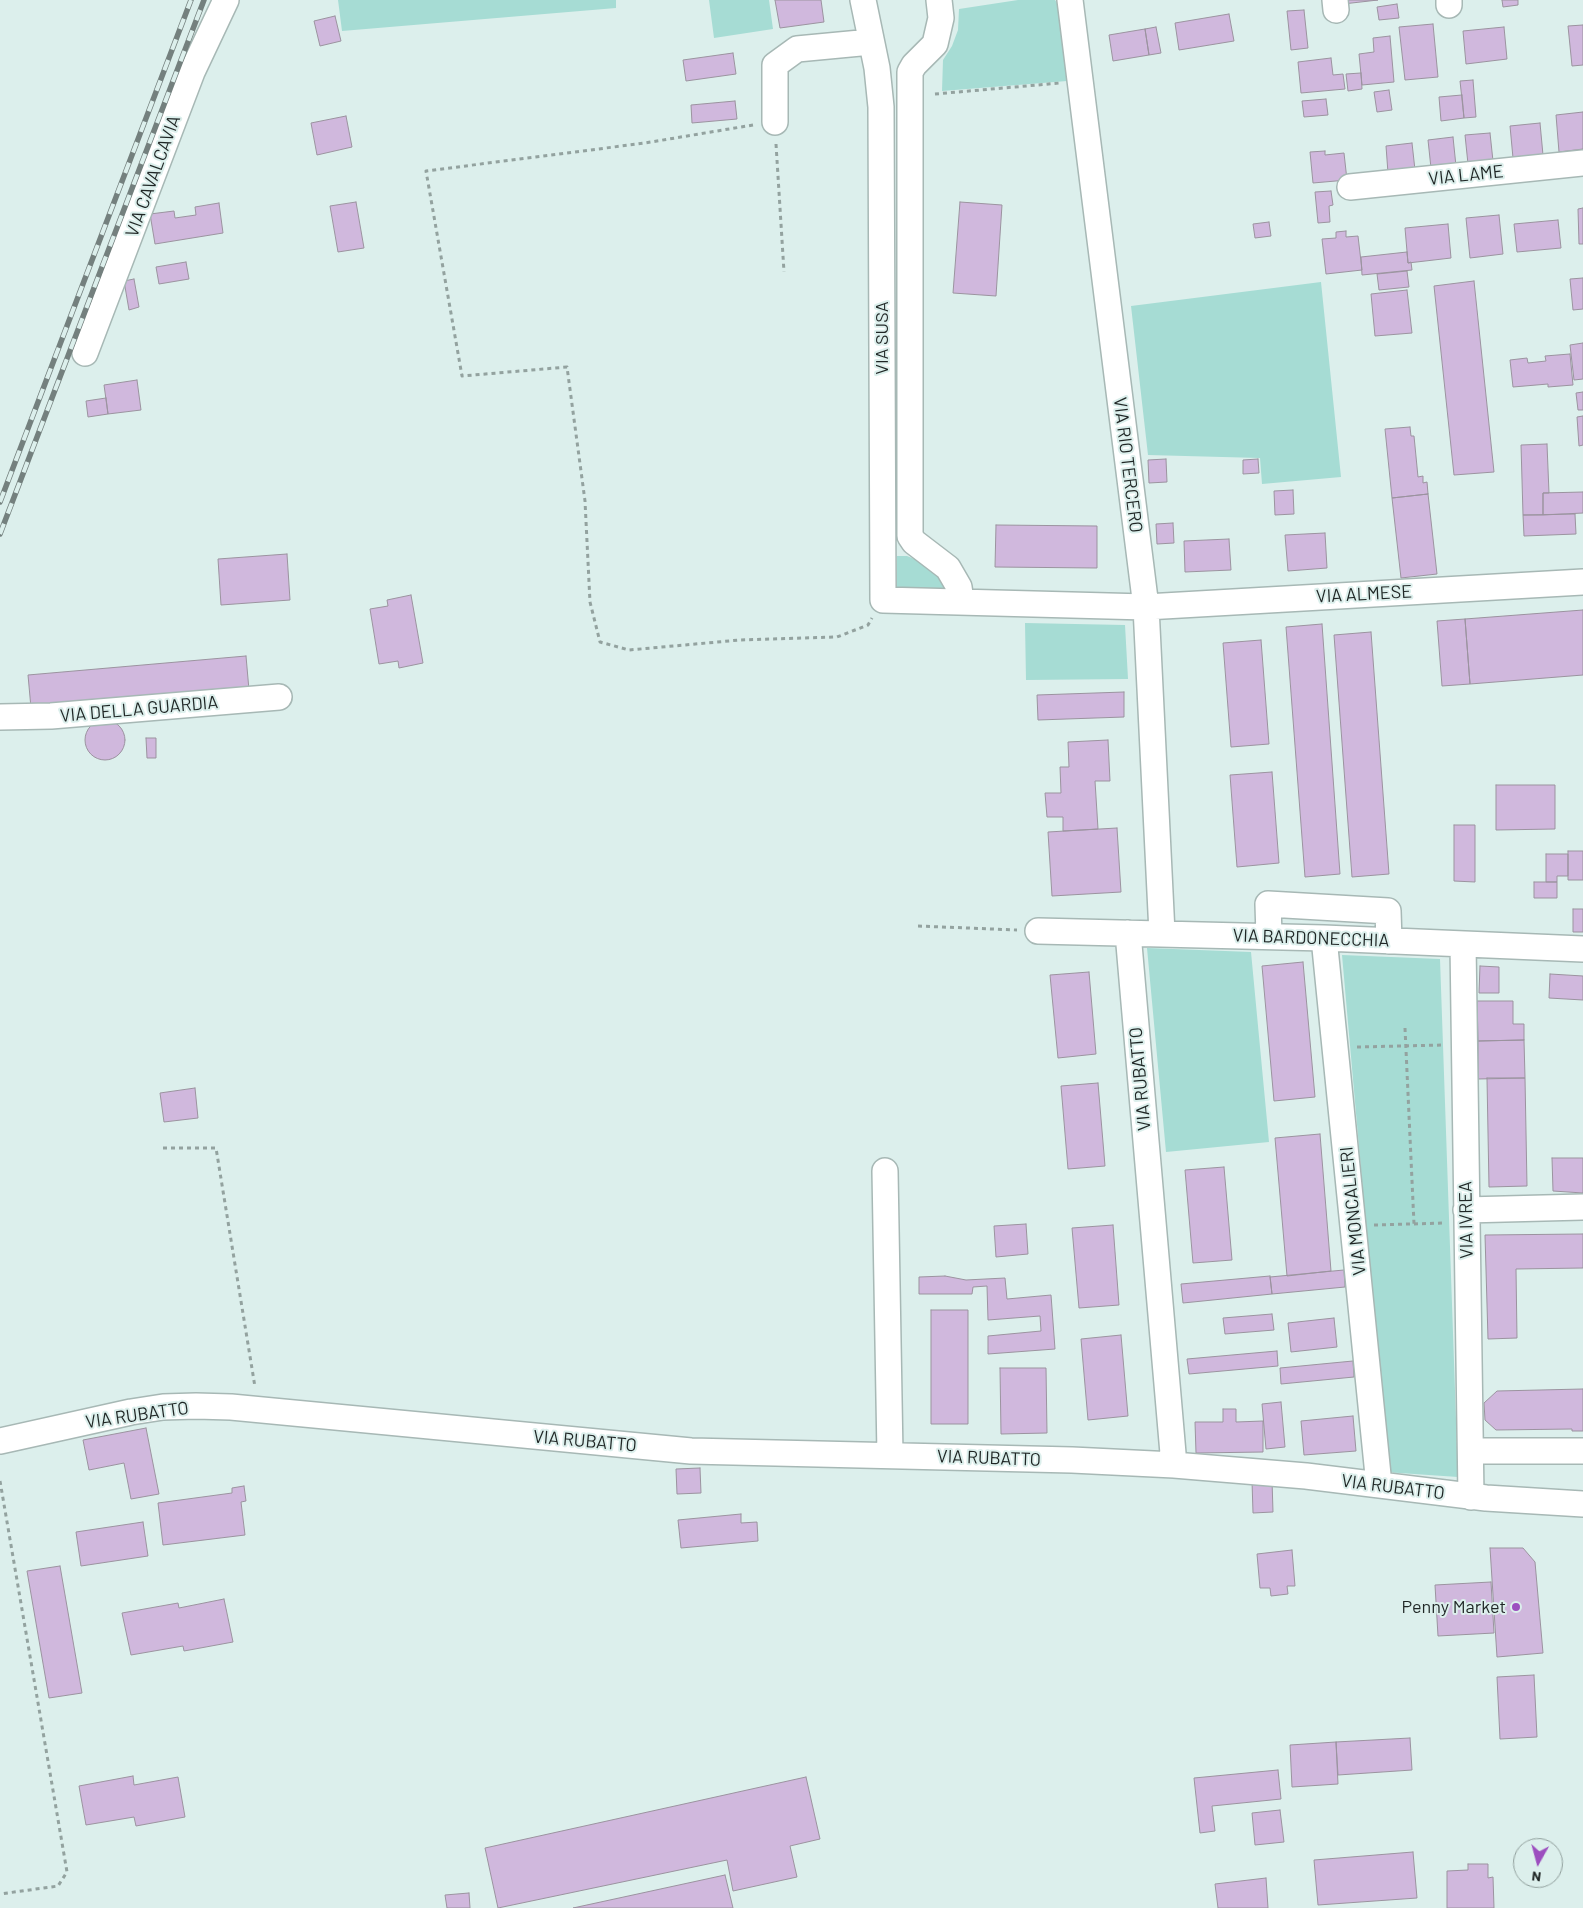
<!DOCTYPE html>
<style>
body{margin:0}
#map{position:relative;width:1583px;height:1908px;overflow:hidden;background:#dcefec;font-family:Barlow,sans-serif}
canvas{display:block}
.north{position:absolute;left:1513px;top:1838px;width:50px;height:50px;box-sizing:border-box;background:#dcefec;border:1px solid #909f9c;border-radius:50%;rotate:187deg;font-size:14px;font-weight:700;line-height:20px;text-align:center;color:#1f2625}
.north::after{content:'';display:block;margin:auto;width:18px;height:22px;background:#9c4ebf;clip-path:polygon(50% 0,100% 100%,50% 72%,0 100%)}
</style>
<div id="map">
<canvas width="1583" height="1908"></canvas>
<div class="north">N</div>
</div>
<script>
const ctx = document.querySelector('canvas').getContext('2d');
ctx.lineJoin = 'round';
function paint(path, color) {
  ctx.fillStyle = color;
  ctx.fill(path, 'evenodd');
}
function shape(rows) {
  const path = new Path2D();
  for (const r of rows) {
    if (r.length === 3) {
      path.moveTo(r[0] + r[2], r[1]);
      path.arc(r[0], r[1], r[2], 0, 2 * Math.PI);
      continue;
    }
    path.moveTo(r[0], r[1]);
    for (let i = 2; i < r.length; i += 2) path.lineTo(r[i], r[i + 1]);
  }
  return path;
}
function stroke(path, color, width, dash) {
  ctx.strokeStyle = color;
  ctx.lineWidth = width;
  ctx.lineCap = dash ? 'butt' : 'round';
  ctx.setLineDash(dash || []);
  ctx.stroke(path);
}
function write(font, color, halo, rows, align = 'center') {
  ctx.font = font + ' Barlow,sans-serif';
  ctx.lineWidth = 4;
  ctx.setLineDash([]);
  ctx.textBaseline = 'middle';
  ctx.strokeStyle = halo;
  ctx.fillStyle = color;
  for (const [text, x, y, turn = 0] of rows) {
    ctx.save();
    ctx.translate(x, y);
    ctx.rotate((+turn || 0) * Math.PI / 180);
    ctx.textAlign = isNaN(turn) ? turn : align;
    if (halo) ctx.strokeText(text, 0, 0);
    ctx.fillText(text, 0, 0);
    ctx.restore();
  }
}
paint(shape([
 [338,0,616,0,616,8,342,31],
 [709,0,769,0,773,29,714,38],
 [1018,0,1055,0,1057,3,1067,81,942,91,943,60,952,46,958,30,959,9],
 [1321,282,1341,477,1262,484,1260,458,1148,455,1131,306],
 [897,556,907,556,922,562,933,570,941,581,945,592,897,592],
 [1025,623,1125,625,1128,679,1026,680],
 [1147,948,1251,952,1269,1142,1166,1152],
 [1342,955,1440,959,1458,1477,1385,1472,1377,1350]
]), '#a6dcd4');
const building = shape([
 [775,0,821,0,824,22,780,28,775,0],
 [1343,0,1378,0,1343,4,1343,0],
 [1502,0,1518,0,1518,5,1503,7,1502,0],
 [1397,4,1399,18,1379,20,1377,7,1397,4],
 [1304,10,1308,48,1291,50,1287,11,1304,10],
 [1229,14,1234,41,1179,50,1175,23,1229,14],
 [335,16,341,41,320,46,314,21,335,16],
 [1433,24,1438,77,1405,80,1399,27,1433,24],
 [1583,25,1583,65,1572,66,1568,26,1583,25],
 [1156,27,1161,53,1149,55,1145,29,1156,27],
 [1504,27,1507,59,1466,64,1463,31,1504,27],
 [1145,29,1149,55,1113,61,1109,35,1145,29],
 [1390,36,1394,82,1362,85,1359,54,1374,52,1373,38,1390,36],
 [733,53,736,74,686,81,683,60,733,53],
 [1331,58,1333,75,1343,74,1345,89,1301,93,1298,62,1331,58],
 [1361,73,1362,89,1348,91,1346,74,1361,73],
 [1473,80,1476,117,1464,118,1460,81,1473,80],
 [1389,90,1392,110,1377,112,1374,92,1389,90],
 [1462,95,1464,118,1441,121,1439,97,1462,95],
 [1326,99,1328,115,1304,117,1302,101,1326,99],
 [735,101,737,119,692,123,691,105,735,101],
 [1583,112,1583,149,1559,152,1556,115,1583,112],
 [346,116,352,147,317,155,311,123,346,116],
 [1540,123,1543,155,1513,158,1510,126,1540,123],
 [1490,133,1493,161,1468,164,1465,135,1490,133],
 [1453,137,1456,166,1431,168,1428,140,1453,137],
 [1412,143,1415,170,1388,173,1386,146,1412,143],
 [1325,151,1325,155,1344,153,1347,180,1313,183,1310,152,1325,151],
 [1331,191,1333,205,1329,206,1330,222,1318,223,1315,192,1331,191],
 [356,202,364,248,338,252,330,206,356,202],
 [960,202,1002,205,996,296,953,293,960,202],
 [219,203,223,233,155,244,150,214,174,211,175,218,196,215,195,207,219,203],
 [1583,208,1583,244,1579,244,1578,209,1583,208],
 [1499,215,1503,254,1470,258,1466,218,1499,215],
 [1558,220,1561,248,1517,252,1514,224,1558,220],
 [1269,222,1271,236,1255,238,1253,224,1269,222],
 [1448,224,1451,258,1408,263,1405,228,1448,224],
 [1346,231,1346,237,1358,236,1362,270,1326,274,1322,239,1336,238,1336,232,1346,231],
 [1407,252,1408,263,1411,262,1412,270,1362,275,1361,257,1407,252],
 [186,262,189,279,159,284,156,267,186,262],
 [1407,271,1409,287,1379,290,1377,274,1407,271],
 [1583,278,1583,309,1573,310,1570,279,1583,278],
 [134,279,139,307,129,310,124,281,134,279],
 [1474,281,1494,472,1454,475,1434,286,1474,281],
 [1407,290,1412,333,1375,336,1371,294,1407,290],
 [1583,343,1583,379,1574,380,1570,345,1583,343],
 [1570,354,1573,385,1548,387,1548,384,1513,387,1510,360,1527,358,1528,363,1546,361,1545,356,1570,354],
 [137,380,141,410,108,414,104,385,137,380],
 [1583,392,1583,410,1578,410,1576,393,1583,392],
 [106,398,108,414,88,417,86,401,106,398],
 [1583,416,1583,445,1579,446,1577,417,1583,416],
 [1410,427,1411,436,1414,436,1418,477,1423,476,1423,483,1427,482,1428,494,1392,498,1385,429,1410,427],
 [1547,444,1549,493,1543,493,1543,515,1523,515,1521,445,1547,444],
 [1166,459,1167,482,1149,483,1148,460,1166,459],
 [1258,459,1259,473,1243,474,1243,460,1258,459],
 [1293,490,1294,514,1275,515,1274,491,1293,490],
 [1583,492,1583,513,1543,515,1543,493,1583,492],
 [1428,494,1437,574,1401,578,1392,498,1428,494],
 [1575,514,1576,534,1524,536,1523,515,1575,514],
 [1173,523,1174,543,1157,544,1156,524,1173,523],
 [996,525,1097,526,1097,568,995,567,996,525],
 [1325,533,1327,568,1288,571,1285,535,1325,533],
 [1229,539,1231,570,1185,572,1184,541,1229,539],
 [287,554,290,600,221,605,218,559,287,554],
 [411,595,423,663,399,668,398,661,379,664,370,609,388,606,387,600,411,595],
 [1583,610,1583,675,1470,684,1465,619,1583,610],
 [1465,619,1470,684,1442,686,1437,621,1465,619],
 [1322,624,1340,874,1305,877,1286,627,1322,624],
 [1371,632,1389,874,1352,877,1334,635,1371,632],
 [1261,640,1269,744,1231,747,1223,643,1261,640],
 [246,656,249,690,31,708,28,675,246,656],
 [1124,692,1124,717,1038,720,1037,695,1124,692],
 [105,740,20],
 [146,738,156,738,156,758,147,758,146,738],
 [1108,740,1110,781,1095,781,1098,829,1063,831,1063,817,1047,817,1045,793,1061,793,1060,767,1069,767,1068,742,1108,740],
 [1272,772,1279,863,1237,867,1230,775,1272,772],
 [1496,785,1555,785,1555,829,1496,830,1496,785],
 [1454,825,1475,825,1475,882,1454,881,1454,825],
 [1117,828,1121,892,1052,896,1048,832,1117,828],
 [1568,851,1583,851,1583,880,1568,880,1568,851],
 [1546,854,1568,854,1568,876,1557,876,1557,882,1546,882,1546,854],
 [1534,882,1557,882,1557,898,1534,898,1534,882],
 [1573,909,1583,909,1583,932,1573,932,1573,909],
 [1303,962,1315,1097,1274,1101,1262,966,1303,962],
 [1480,966,1499,967,1499,993,1479,993,1480,966],
 [1089,972,1096,1054,1058,1058,1050,975,1089,972],
 [1550,974,1583,976,1583,1000,1549,998,1550,974],
 [1477,1001,1513,1001,1513,1024,1524,1024,1524,1040,1478,1041,1477,1001],
 [1524,1040,1525,1078,1478,1079,1478,1041,1524,1040],
 [1487,1078,1525,1078,1527,1186,1489,1187,1487,1078],
 [1098,1083,1105,1166,1068,1169,1061,1086,1098,1083],
 [195,1088,198,1118,164,1122,160,1093,195,1088],
 [1320,1134,1331,1271,1287,1276,1275,1138,1320,1134],
 [1552,1158,1583,1158,1583,1193,1553,1191,1552,1158],
 [1224,1167,1232,1260,1193,1263,1185,1170,1224,1167],
 [1026,1224,1028,1254,996,1257,994,1226,1026,1224],
 [1113,1225,1119,1305,1079,1308,1072,1228,1113,1225],
 [1583,1234,1583,1268,1516,1269,1517,1338,1488,1339,1485,1235,1583,1234],
 [1344,1270,1345,1287,1272,1294,1270,1277,1344,1270],
 [945,1276,966,1280,1005,1278,1007,1299,1051,1295,1055,1349,988,1354,988,1336,1041,1331,1040,1316,988,1320,987,1286,973,1287,972,1294,919,1294,919,1277,945,1276],
 [1270,1276,1272,1294,1183,1303,1181,1284,1270,1276],
 [931,1310,968,1310,968,1424,931,1424,931,1310],
 [1272,1314,1274,1330,1225,1334,1223,1318,1272,1314],
 [1334,1318,1337,1347,1291,1352,1288,1323,1334,1318],
 [1121,1335,1128,1416,1088,1420,1081,1339,1121,1335],
 [1277,1351,1278,1366,1189,1374,1187,1359,1277,1351],
 [1353,1361,1354,1377,1281,1384,1280,1368,1353,1361],
 [1000,1368,1046,1368,1047,1433,1001,1434,1000,1368],
 [1583,1389,1583,1431,1572,1431,1572,1429,1496,1430,1485,1420,1484,1403,1497,1391,1583,1389],
 [1281,1402,1285,1447,1266,1449,1262,1404,1281,1402],
 [1223,1409,1236,1409,1236,1422,1263,1421,1263,1452,1196,1453,1195,1422,1223,1422,1223,1409],
 [1353,1416,1356,1451,1304,1455,1301,1421,1353,1416],
 [146,1428,159,1494,131,1499,124,1463,89,1470,83,1440,146,1428],
 [700,1468,701,1493,677,1494,676,1469,700,1468],
 [1272,1480,1273,1512,1253,1513,1252,1481,1272,1480],
 [244,1486,246,1501,241,1502,245,1535,163,1545,158,1503,232,1493,232,1488,244,1486],
 [741,1514,741,1523,757,1522,758,1541,681,1548,678,1520,741,1514],
 [143,1522,148,1556,81,1566,76,1532,143,1522],
 [1490,1548,1523,1548,1535,1562,1543,1653,1497,1657,1490,1548],
 [1292,1550,1295,1586,1287,1586,1288,1594,1271,1596,1270,1588,1260,1588,1257,1554,1292,1550],
 [60,1566,82,1693,49,1698,27,1571,60,1566],
 [1491,1582,1494,1633,1438,1636,1435,1585,1491,1582],
 [224,1599,233,1642,184,1651,183,1646,131,1655,122,1613,178,1603,179,1608,224,1599],
 [1534,1675,1537,1737,1500,1739,1497,1677,1534,1675],
 [1410,1738,1412,1770,1338,1775,1336,1742,1410,1738],
 [1336,1742,1338,1784,1292,1787,1290,1745,1336,1742],
 [1278,1770,1281,1799,1212,1806,1215,1831,1200,1833,1194,1778,1278,1770],
 [133,1776,134,1785,178,1777,185,1817,136,1826,134,1817,86,1825,79,1786,133,1776],
 [806,1777,820,1839,790,1846,797,1877,733,1891,727,1860,498,1908,485,1848,806,1777],
 [1280,1810,1284,1842,1255,1845,1252,1813,1280,1810],
 [1413,1852,1417,1898,1318,1905,1314,1860,1413,1852],
 [1468,1864,1488,1864,1488,1878,1493,1877,1494,1908,1447,1908,1447,1871,1468,1870,1468,1864],
 [725,1875,733,1908,573,1908,725,1875],
 [1266,1878,1268,1908,1218,1908,1215,1884,1266,1878],
 [469,1893,470,1908,447,1908,445,1895,469,1893]
]);
paint(building, '#d0b8dd');
stroke(building, '#9b939f', 1);
const minor = shape([
 [863,0,877,68,881,107,883,600,1146,607,1583,582],
 [939,0,941,18,935,44,914,65,910,72,910,536,914,542,948,568,959,587,961,601],
 [1070,0,1146,607,1162,933],
 [1335,0,1336,10],
 [1449,0,1449,5],
 [775,122,775,65,797,49,871,42],
 [1350,187,1583,163],
 [85,353,192,72,226,0],
 [0,717,51,716,279,697],
 [1038,931,1324,938,1583,949],
 [1128,933,1174,1465],
 [1269,936,1268,904,1388,911,1389,941],
 [1324,938,1379,1485],
 [1463,944,1471,1497],
 [885,1171,890,1455],
 [1466,1210,1583,1207],
 [0,1441,131,1412,163,1407,196,1406,231,1407,691,1451,1072,1460,1174,1465,1306,1476,1486,1498,1583,1504],
 [1471,1451,1583,1451]
]);
stroke(minor, '#a7b8b5', 28);
stroke(shape([
 [935,94,1060,83],
 [753,125,645,143,426,171,462,376,567,367,585,501,590,602,600,642,629,650,740,640,837,637,868,625,872,618],
 [776,144,784,272],
 [918,926,1017,930],
 [1405,1028,1414,1224],
 [1357,1047,1443,1045],
 [163,1148,216,1148,255,1387],
 [1374,1225,1446,1223],
 [0,1481,67,1872,58,1886,0,1894]
]), '#93a29f', 3, [4, 4]);
stroke(minor, '#fff', 25);
const rail = shape([
 [0,502,191,0],
 [0,534,204,0]
]);
stroke(rail, '#74807e', 5.5);
stroke(rail, '#dcefec', 4, [11]);
for (const [x, y, r, color] of [
 [1516,1607,5,"#9c4ebf"]
]) {
  const dot = new Path2D();
  dot.arc(x, y, r, 0, 2 * Math.PI);
  ctx.fillStyle = color;
  ctx.fill(dot);
  stroke(dot, '#dcefec', 2);
}
write('18px', '#1f2625', '#dcefec', [
 ["VIA LAME",1466,175,-6],
 ["VIA CAVALCAVIA",153,176,-70],
 ["VIA SUSA",882,338,-90],
 ["VIA RIO TERCERO",1128,465,83],
 ["VIA ALMESE",1364,594,-3],
 ["VIA DELLA GUARDIA",139,709,-5],
 ["VIA BARDONECCHIA",1311,938,2],
 ["VIA RUBATTO",1140,1079,-95],
 ["VIA MONCALIERI",1353,1211,-96],
 ["VIA IVREA",1466,1220,-91],
 ["VIA RUBATTO",137,1415,-8],
 ["VIA RUBATTO",585,1441,5],
 ["VIA RUBATTO",989,1458,2],
 ["VIA RUBATTO",1393,1487,7]
]);
write('18px', '#1f2625', '#dcefec', [
 ["Penny Market",1506,1607]
], 'right');
</script>
